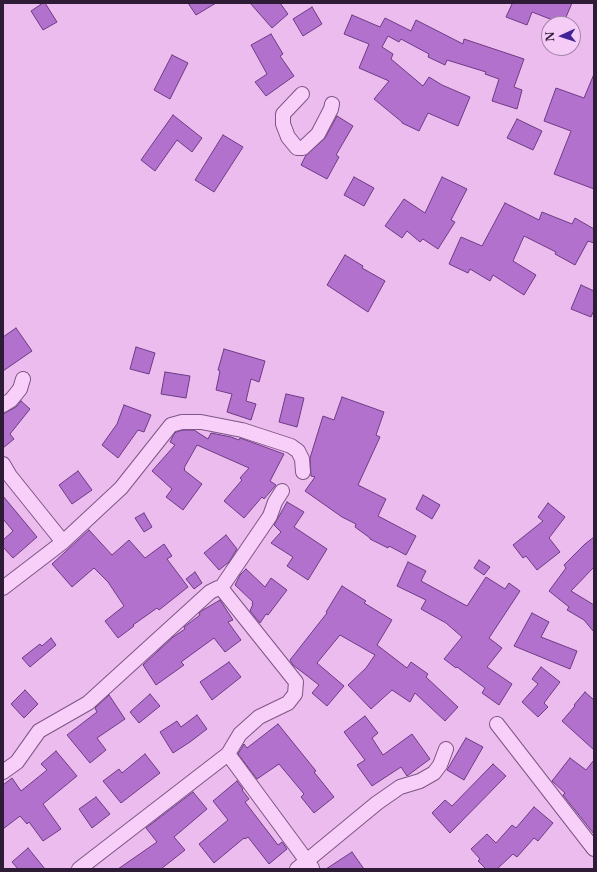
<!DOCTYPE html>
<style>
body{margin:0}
#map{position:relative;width:597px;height:872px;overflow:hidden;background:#edbcee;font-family:"Libre Baskerville",serif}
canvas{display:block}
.frame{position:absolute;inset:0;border:4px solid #2e1b35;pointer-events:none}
.north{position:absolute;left:541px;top:16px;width:40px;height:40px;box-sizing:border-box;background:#f5ccf6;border:1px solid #a585a9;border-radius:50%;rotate:267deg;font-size:11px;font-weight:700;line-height:16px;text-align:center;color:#2e1b35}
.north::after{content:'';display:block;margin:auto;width:14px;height:18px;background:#432496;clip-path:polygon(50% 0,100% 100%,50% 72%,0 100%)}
</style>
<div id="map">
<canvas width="597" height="872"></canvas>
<div class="frame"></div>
<div class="north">N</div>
</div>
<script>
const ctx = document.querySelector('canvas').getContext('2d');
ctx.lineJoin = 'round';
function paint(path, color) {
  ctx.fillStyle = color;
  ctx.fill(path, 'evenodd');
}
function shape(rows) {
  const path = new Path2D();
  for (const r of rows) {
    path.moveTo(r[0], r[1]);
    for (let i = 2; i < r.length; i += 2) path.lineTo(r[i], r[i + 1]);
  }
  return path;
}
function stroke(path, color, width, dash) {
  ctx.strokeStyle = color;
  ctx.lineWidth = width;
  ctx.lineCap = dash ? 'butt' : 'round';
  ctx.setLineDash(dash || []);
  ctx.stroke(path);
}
const building = shape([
 [43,3,45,3,57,22,43,30,31,11,43,3],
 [188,3,216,3,196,15,188,3],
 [250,3,280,3,288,14,272,28,250,3],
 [511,3,572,3,563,24,532,12,527,25,506,17,512,4,511,3],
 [312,7,322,24,303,36,293,19,312,7],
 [352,15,380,27,385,18,411,31,416,20,463,44,464,39,524,59,514,87,522,90,517,109,492,101,499,79,485,74,486,72,447,60,445,65,428,57,429,54,401,39,399,42,388,36,382,47,393,54,391,59,423,86,429,77,442,85,470,97,458,126,428,113,419,131,402,123,402,122,374,99,389,81,359,68,369,44,344,34,352,15],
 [271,34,283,54,280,56,294,76,266,96,255,82,267,74,251,45,271,34],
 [172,55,188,63,170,99,154,90,172,55],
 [594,74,594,189,554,174,571,131,544,121,556,88,584,98,594,74],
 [173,115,202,138,192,152,177,140,155,171,141,160,173,115],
 [337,116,353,126,336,155,339,157,327,179,301,165,306,155,325,138,337,116],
 [517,119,542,131,533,150,507,138,517,119],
 [223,135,243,147,214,192,195,180,223,135],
 [354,177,374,188,364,206,344,195,354,177],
 [442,177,467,189,451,220,455,222,438,249,423,239,420,242,407,231,402,238,385,226,404,199,425,213,442,177],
 [505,203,539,220,542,212,572,224,575,218,594,229,594,243,588,241,575,265,555,254,556,252,524,236,513,261,536,275,524,295,493,275,490,281,470,269,468,273,449,264,461,237,482,246,505,203],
 [345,255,363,266,362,268,385,281,368,312,327,285,345,255],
 [581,285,594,291,594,310,591,317,571,309,581,285],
 [16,328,32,351,3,371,3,337,16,328],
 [136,347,155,353,149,374,130,369,136,347],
 [224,349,265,361,259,382,251,379,246,401,256,404,251,420,227,412,232,394,216,390,220,371,218,370,224,349],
 [165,372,190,376,186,398,161,394,165,372],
 [286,394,304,398,297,427,279,422,286,394],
 [342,397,384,412,376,435,380,437,358,485,386,499,378,516,416,536,406,555,389,546,388,548,370,539,370,538,355,527,356,524,342,517,305,491,315,477,311,476,310,458,323,416,334,420,342,397],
 [21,401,30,409,10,434,14,439,3,448,3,414,16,407,21,401],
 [124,405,151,415,144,432,138,430,118,458,102,445,117,424,124,405],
 [183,430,194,430,208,439,211,433,231,437,239,440,240,438,284,454,270,481,276,485,264,499,262,497,244,518,224,501,242,480,240,478,249,468,197,445,184,468,185,469,184,470,202,484,183,510,166,497,172,489,152,471,175,445,170,442,174,434,176,432,183,430],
 [78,471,92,490,72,504,59,485,78,471],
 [423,495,440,505,432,519,416,509,423,495],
 [3,496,37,537,13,558,3,547,3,540,13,531,3,519,3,496],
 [287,502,304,512,294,527,327,549,308,580,287,566,293,557,271,543,281,532,274,525,287,502],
 [548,503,565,517,549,538,560,552,537,570,526,556,523,558,513,545,543,521,538,517,548,503],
 [144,513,152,527,144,532,135,518,144,513],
 [89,530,112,555,129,540,145,558,164,544,172,556,167,559,188,587,159,610,157,608,133,625,134,626,118,638,105,621,124,606,108,582,94,568,72,587,52,564,89,530],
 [226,535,237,549,229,562,219,570,204,553,226,535],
 [594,537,594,567,571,591,594,605,594,632,584,620,567,610,569,607,549,591,566,568,564,565,585,544,594,537],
 [479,560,490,567,484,575,474,568,479,560],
 [408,562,426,571,421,581,467,606,486,577,505,589,509,583,520,591,489,638,502,648,487,667,512,684,499,705,482,693,485,688,457,667,456,668,444,659,462,637,446,623,421,609,426,600,397,586,408,562],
 [246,569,265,587,271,578,287,590,268,615,266,614,260,623,250,611,253,604,252,604,253,602,235,585,240,575,246,569],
 [195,572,202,583,194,589,186,579,195,572],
 [342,586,366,601,364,603,392,620,377,645,407,668,411,662,428,674,426,677,458,707,445,721,415,693,410,702,392,690,371,709,348,685,366,668,375,655,340,635,317,663,344,686,327,706,312,693,319,685,293,665,290,660,327,613,326,612,342,586],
 [220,600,233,620,228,622,241,640,225,652,214,638,181,662,184,665,156,685,143,665,173,637,185,629,184,627,200,615,199,613,203,610,220,600],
 [532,613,549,622,541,637,577,651,570,669,514,646,532,613],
 [51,638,56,645,30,667,22,658,40,644,42,646,51,638],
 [229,662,241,677,212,700,200,682,229,662],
 [541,667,560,682,544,703,548,707,538,717,522,702,538,684,532,679,541,667],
 [25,690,38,704,24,718,11,704,25,690],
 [585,692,594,700,594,750,562,721,575,706,574,705,585,692],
 [150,694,160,706,139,723,130,712,150,694],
 [109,695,125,719,97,738,106,750,90,763,67,735,97,712,95,708,109,695],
 [197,715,207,729,190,742,173,753,160,732,177,721,181,727,197,715],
 [365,716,378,733,372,738,383,755,412,734,430,759,407,776,401,767,372,786,357,765,365,760,344,732,365,716],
 [278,724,316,771,314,772,334,797,314,813,301,797,304,794,279,764,257,779,238,754,244,744,247,748,278,724],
 [466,738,483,747,464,780,447,770,466,738],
 [56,751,77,776,43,804,61,829,43,841,29,822,27,824,20,816,3,829,3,785,12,778,21,791,47,770,41,764,56,751],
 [145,754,160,773,121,803,103,781,119,769,122,773,145,754],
 [570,758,586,770,594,760,594,834,563,795,565,793,552,781,570,758],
 [493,764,506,776,450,833,432,813,445,800,452,806,493,764],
 [237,781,243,789,242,790,249,799,245,802,278,845,282,842,287,849,269,864,248,837,245,839,244,838,214,863,199,844,228,820,213,801,237,781],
 [193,792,207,809,174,837,185,850,161,869,118,869,157,842,146,828,193,792],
 [96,797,110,814,92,828,79,809,96,797],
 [534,807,553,823,538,841,534,838,517,857,513,854,497,869,486,869,478,861,480,859,471,849,487,834,496,843,512,825,516,828,534,807],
 [28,848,45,869,18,869,12,862,28,848],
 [352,852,364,869,326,869,352,852]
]);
paint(building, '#b171cd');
stroke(building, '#6d3b85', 1);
const street = shape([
 [302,94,283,114,283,124,288,137,297,148,303,148,318,134,331,109,332,104],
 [3,405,11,400,20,389,23,379],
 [3,464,10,476,63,542],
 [3,588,63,542,121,488,171,425,182,422,201,422,242,430,291,446,298,451,302,459,303,472],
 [497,724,594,849],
 [228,754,312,868],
 [3,772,17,762,39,731,88,703,210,592,218,588,221,588,270,516,275,502,282,491],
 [79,869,228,754,240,734,259,717,288,703,295,694,296,682,221,588],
 [297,869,377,803,400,787,420,781,434,773,440,765,446,749]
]);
stroke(street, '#7d5586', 16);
stroke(street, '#f8cff9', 14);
</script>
